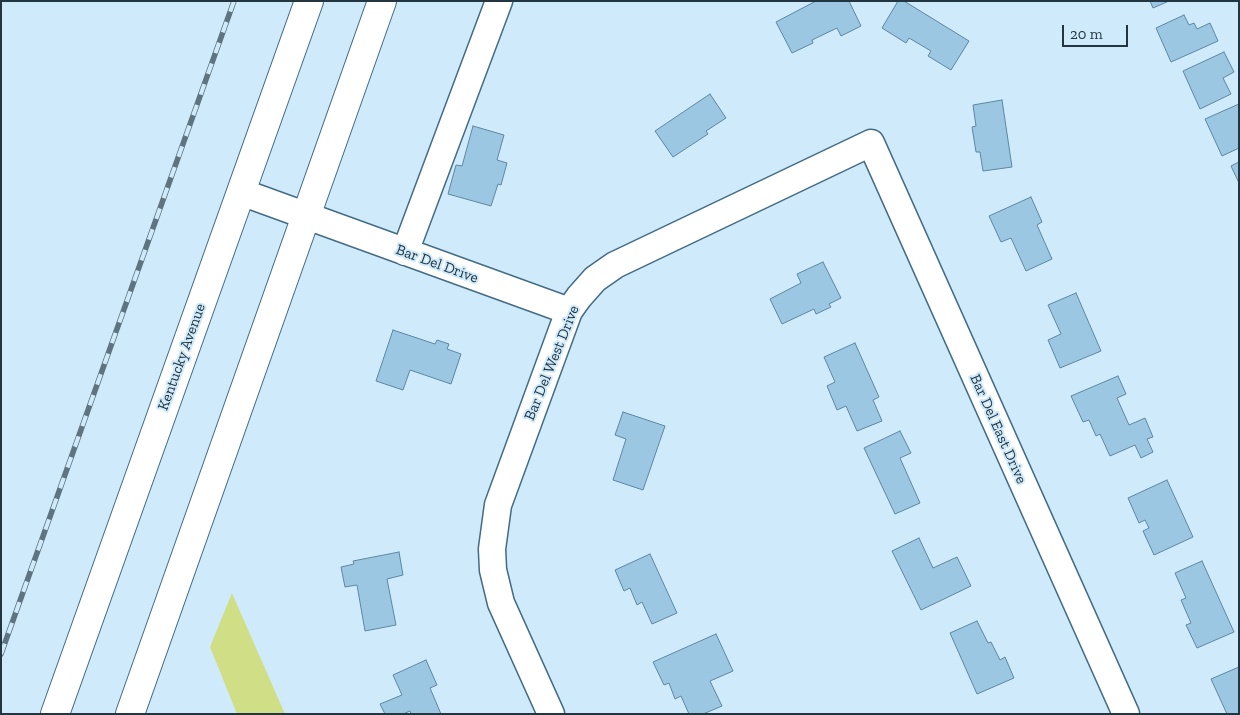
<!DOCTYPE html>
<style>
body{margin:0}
#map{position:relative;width:1240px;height:715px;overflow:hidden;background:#cfeafb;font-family:"Zilla Slab",serif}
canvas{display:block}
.frame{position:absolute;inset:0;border:2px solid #233540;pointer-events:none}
.scale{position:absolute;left:1062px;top:25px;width:66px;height:22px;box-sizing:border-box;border:2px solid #233540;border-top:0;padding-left:6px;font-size:15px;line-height:18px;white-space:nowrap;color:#233540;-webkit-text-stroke:4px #cfeafb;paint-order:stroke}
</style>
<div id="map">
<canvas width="1240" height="715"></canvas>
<div class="frame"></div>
<div class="scale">20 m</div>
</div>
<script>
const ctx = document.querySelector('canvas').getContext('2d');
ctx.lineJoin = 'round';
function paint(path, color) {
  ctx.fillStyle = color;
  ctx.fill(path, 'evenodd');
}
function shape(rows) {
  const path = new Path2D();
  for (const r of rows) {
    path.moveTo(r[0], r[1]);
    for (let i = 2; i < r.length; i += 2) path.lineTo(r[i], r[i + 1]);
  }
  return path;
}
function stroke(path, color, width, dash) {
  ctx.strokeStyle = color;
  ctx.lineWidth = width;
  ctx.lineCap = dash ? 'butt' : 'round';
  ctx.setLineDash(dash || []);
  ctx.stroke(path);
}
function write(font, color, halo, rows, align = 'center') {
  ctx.font = font + ' "Zilla Slab",serif';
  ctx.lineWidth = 4;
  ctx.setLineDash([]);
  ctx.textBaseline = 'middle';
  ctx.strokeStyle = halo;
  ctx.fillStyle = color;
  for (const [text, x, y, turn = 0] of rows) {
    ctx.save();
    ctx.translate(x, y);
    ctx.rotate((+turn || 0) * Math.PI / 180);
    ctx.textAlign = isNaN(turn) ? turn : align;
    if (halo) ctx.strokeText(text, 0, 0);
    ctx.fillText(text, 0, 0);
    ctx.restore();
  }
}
paint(shape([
 [232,593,285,714,237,714,210,647]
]), '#d0df85');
const building = shape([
 [816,1,849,1,861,26,841,36,837,28,812,40,813,43,792,53,776,22,816,1],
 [898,1,904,1,969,41,951,70,928,56,931,51,909,38,906,43,882,28,898,1],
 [1150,1,1169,1,1153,8,1150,1],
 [1184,15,1189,25,1194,23,1197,29,1210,23,1218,41,1171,62,1156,28,1184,15],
 [1224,52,1234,72,1223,78,1231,94,1200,109,1183,71,1224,52],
 [710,94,726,118,706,131,708,134,673,157,655,131,710,94],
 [1002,100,1012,167,983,171,980,152,976,152,972,127,976,126,973,105,1002,100],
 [1239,104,1239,148,1222,156,1205,119,1239,104],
 [473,126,504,135,497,160,507,163,501,185,498,184,491,206,448,194,456,165,462,166,473,126],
 [1239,162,1239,183,1231,166,1239,162],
 [1031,197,1042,222,1037,225,1052,259,1026,271,1011,238,1001,242,989,216,1031,197],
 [823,262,841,298,829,304,831,307,816,314,814,309,782,324,770,299,801,283,797,274,823,262],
 [1076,293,1101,351,1060,368,1048,340,1061,334,1048,305,1076,293],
 [393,330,435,344,437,340,449,344,447,349,461,354,451,384,410,370,403,390,376,381,393,330],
 [855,343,879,397,873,400,882,421,857,431,846,406,837,410,827,386,835,382,824,357,855,343],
 [1118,376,1126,394,1117,398,1129,425,1145,418,1153,437,1147,439,1153,452,1141,458,1135,445,1110,456,1100,434,1096,436,1089,420,1083,422,1071,396,1118,376],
 [623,412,665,426,643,490,613,480,626,439,615,435,623,412],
 [900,431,911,453,900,458,920,503,895,514,864,448,900,431],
 [1167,480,1193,537,1154,555,1143,531,1149,528,1145,520,1139,523,1128,498,1167,480],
 [919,538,933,568,957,557,971,586,921,610,892,551,919,538],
 [399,552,403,575,387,579,396,625,365,631,357,585,345,587,341,567,354,564,353,561,399,552],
 [650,554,677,613,652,624,642,602,637,605,630,588,624,591,615,570,650,554],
 [1202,561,1234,632,1197,648,1186,625,1191,623,1181,600,1186,598,1175,573,1202,561],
 [977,621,988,643,991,642,1000,660,1005,657,1014,678,977,694,950,633,977,621],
 [716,634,733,671,710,681,722,706,703,714,689,714,681,696,675,699,669,683,664,685,653,662,716,634],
 [426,660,437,685,430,688,441,714,411,714,410,711,403,714,385,714,380,704,402,695,393,675,426,660],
 [1239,667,1239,714,1227,714,1211,679,1239,667]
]);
paint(building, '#9bc7e3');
stroke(building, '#5d87a1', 1);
const minor = shape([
 [241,192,569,311],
 [405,252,499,1],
 [551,714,501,603,493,570,492,549,498,505,569,311,579,297,595,279,615,265,871,143,1126,714]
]);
const major = shape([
 [55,714,309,1],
 [130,714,382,1]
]);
stroke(minor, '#436c85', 29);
stroke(major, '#436c85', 30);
stroke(minor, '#fff', 26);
stroke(major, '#fff', 28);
const rail = shape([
 [1,654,234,1]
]);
stroke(rail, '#5f7481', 5.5);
stroke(rail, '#cfeafb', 4, [11]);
write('15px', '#233540', '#cfeafb', [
 ["Bar Del Drive",437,264,20],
 ["Kentucky Avenue",182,357,-70],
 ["Bar Del West Drive",552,363,-68],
 ["Bar Del East Drive",998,429,66]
]);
</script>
